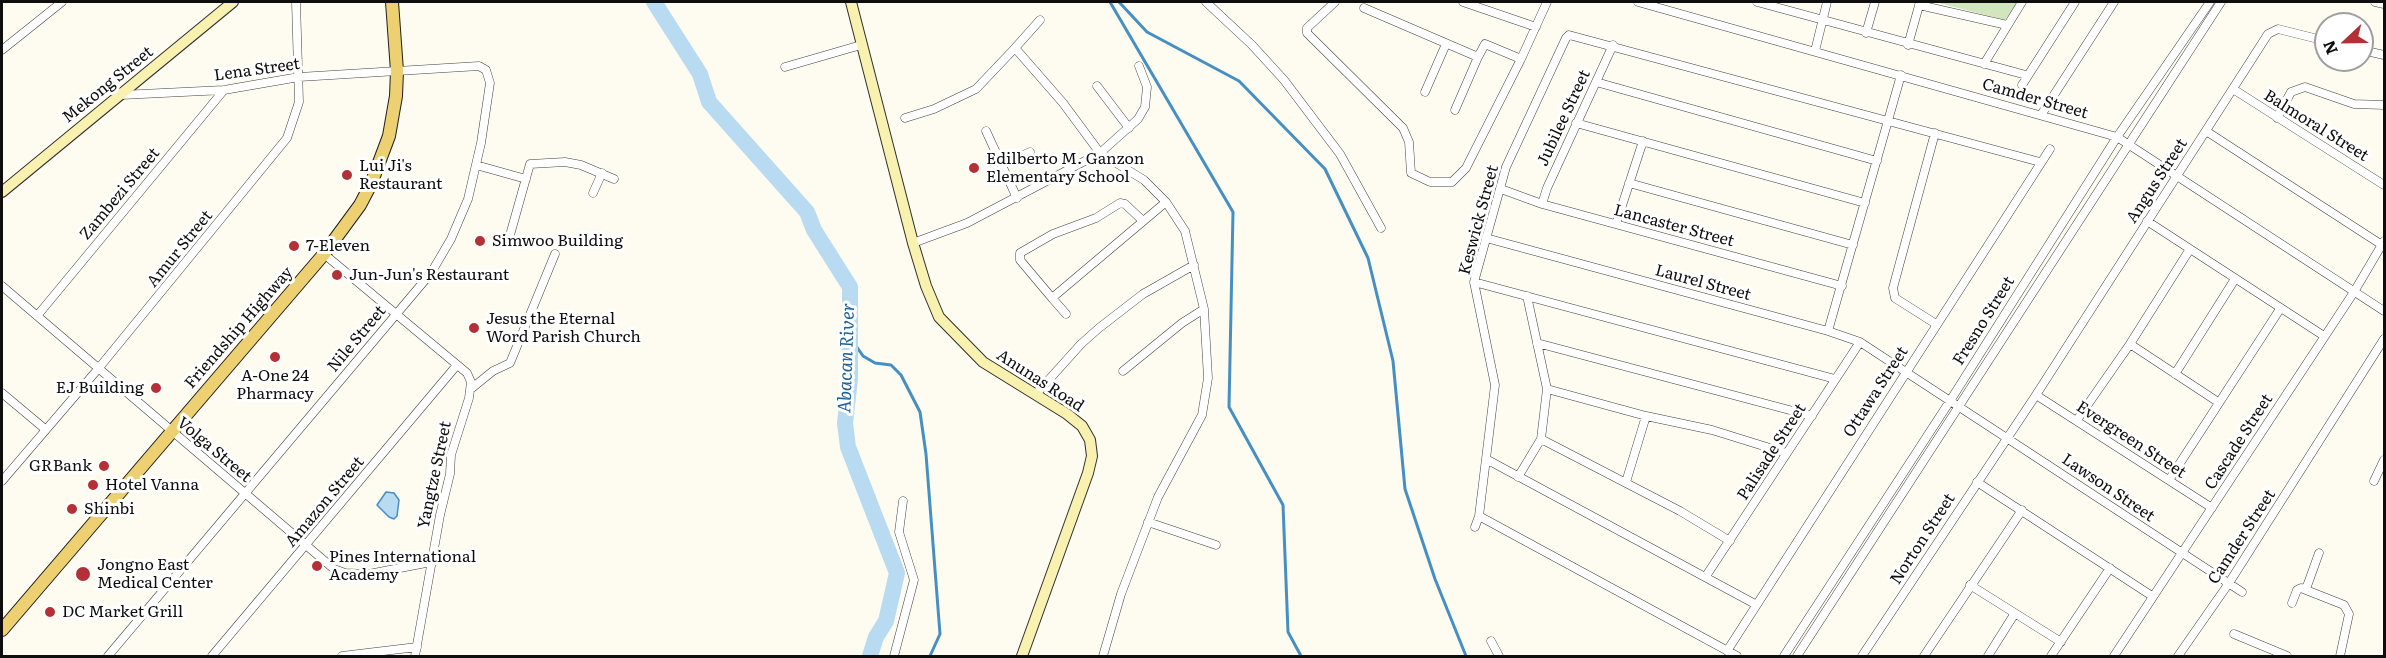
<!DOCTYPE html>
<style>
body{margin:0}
#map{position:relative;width:2386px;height:658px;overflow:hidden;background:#fefbf0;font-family:Literata,serif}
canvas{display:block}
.frame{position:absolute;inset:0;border:3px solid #0e0e0e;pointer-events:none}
.north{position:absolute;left:2314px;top:12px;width:60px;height:60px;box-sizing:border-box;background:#fff;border:2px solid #9f9f9f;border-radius:50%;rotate:248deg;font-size:16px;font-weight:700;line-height:24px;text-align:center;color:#0e0e0e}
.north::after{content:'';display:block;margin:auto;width:21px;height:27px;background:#b33136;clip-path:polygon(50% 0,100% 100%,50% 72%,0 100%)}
</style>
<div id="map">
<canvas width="2386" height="658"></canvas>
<div class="frame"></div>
<div class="north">N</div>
</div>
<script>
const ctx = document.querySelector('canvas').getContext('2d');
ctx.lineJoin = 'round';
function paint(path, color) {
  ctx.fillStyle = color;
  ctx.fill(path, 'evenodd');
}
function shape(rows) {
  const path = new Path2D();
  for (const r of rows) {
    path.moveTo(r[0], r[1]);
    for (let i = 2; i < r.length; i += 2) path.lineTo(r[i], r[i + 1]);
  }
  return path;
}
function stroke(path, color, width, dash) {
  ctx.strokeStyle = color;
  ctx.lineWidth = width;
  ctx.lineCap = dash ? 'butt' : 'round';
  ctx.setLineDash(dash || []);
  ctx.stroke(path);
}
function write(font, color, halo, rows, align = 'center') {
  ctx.font = font + ' Literata,serif';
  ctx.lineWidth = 6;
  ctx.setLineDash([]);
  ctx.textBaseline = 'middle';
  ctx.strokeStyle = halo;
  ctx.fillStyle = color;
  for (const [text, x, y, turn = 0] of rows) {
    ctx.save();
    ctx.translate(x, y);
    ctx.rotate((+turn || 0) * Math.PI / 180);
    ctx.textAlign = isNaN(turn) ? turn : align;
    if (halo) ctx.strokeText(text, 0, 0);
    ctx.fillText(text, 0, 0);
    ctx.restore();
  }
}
paint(shape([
 [1935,2,2018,2,2005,20]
]), '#d1e6bc');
const water = shape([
 [386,492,394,493,399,500,397,516,394,519,389,517,377,505,386,492]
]);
paint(water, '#b9dbf1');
stroke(water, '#468fc2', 1.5);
stroke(shape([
 [1110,2,1233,212,1229,407,1283,505,1288,632,1301,656],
 [1119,2,1147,32,1239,81,1325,169,1368,258,1393,361,1405,489,1435,579,1466,656],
 [850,337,863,356,875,363,891,365,901,375,920,412,926,454,940,634,930,656]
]), '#468fc2', 3);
stroke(shape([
 [654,2,700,74,709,102,807,212,814,230,850,287,850,379,845,423,848,447,897,573,886,621,876,637,870,656]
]), '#b9dbf1', 16);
const street = shape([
 [1206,2,1252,45,1284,80,1340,154,1381,228],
 [1335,2,1307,28,1307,33,1403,128,1409,142,1411,173,1430,182,1452,182,1466,168,1521,59],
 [1463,2,1536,27],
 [1638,2,2117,137,2384,311],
 [1757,2,2026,75],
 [2375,2,2384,4],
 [1919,5,2007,25],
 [1364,8,1478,57,1485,44,1521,59,1547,2],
 [1040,20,1015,48,1063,103,1100,153,1144,180,1166,202,1185,231,1204,309,1208,378,1202,415,1158,497,1121,594,1103,656],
 [1866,33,1875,2],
 [1908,45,1920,2],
 [2,50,62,2],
 [2362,50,2384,55],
 [1815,51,1827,2],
 [1984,64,2022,2],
 [785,67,861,45],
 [1596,82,1877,161],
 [2022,85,2075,2],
 [1097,86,1129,128],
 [2233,89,2384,185],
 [1425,92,1446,44],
 [1455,110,1478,57],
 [2041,115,2114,2],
 [905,118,934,109,976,89,1015,48],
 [2277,118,2291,92,2305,87,2354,104,2384,105],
 [1576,123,1865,203],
 [986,131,1017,198],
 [2206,131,2382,245],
 [1935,133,1893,288,1895,298,1936,324],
 [476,165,526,179],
 [1002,165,1030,152],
 [1629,183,1853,245],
 [1501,189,1542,204,1842,286],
 [593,193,602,173],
 [1542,204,1547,188,1613,45],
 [2147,221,2324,336],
 [1616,224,1643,141],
 [510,235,530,164,565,162,581,165,614,179],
 [1486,238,1828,331,1860,342,2242,592],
 [913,243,967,223,1100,153,1138,119,1145,107,1147,87,1139,66],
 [324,254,467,373,471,382,469,398,451,455,450,474,440,515,415,656],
 [1474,282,1835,379],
 [2,286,334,569,345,573,369,574,431,562],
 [1052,298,1020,260,1020,253,1053,234,1096,218,1120,203,1125,204,1143,221],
 [1066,314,1052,298,1166,202],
 [37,316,224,90],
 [1828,331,1901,75],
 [1537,343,1812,416],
 [2130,344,2218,402],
 [1123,371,1182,323,1204,309],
 [2175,374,2235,279],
 [472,388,493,371,510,363,555,254],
 [1547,389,1646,416,1712,430,1786,453],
 [2,393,45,429],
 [1036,394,1081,344,1099,328,1143,294,1194,265],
 [2036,395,2212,508],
 [2077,420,2130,344,2190,249],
 [1541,439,1680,511,1730,541],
 [1486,459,1755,604],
 [1518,477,1541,439,1547,389,1527,296],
 [2169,480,2280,309],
 [2,481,98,369,287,138,299,102,296,2],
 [2374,481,2384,460],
 [1626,482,1646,416],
 [1977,482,2152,596],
 [1479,516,1737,656],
 [1148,522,1216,545],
 [1475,527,1479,516,1495,385,1474,282,1506,167,1566,38,1569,35,2040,162],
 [1706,576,1860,342],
 [1970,585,2061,642],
 [2306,589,2319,553],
 [2292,603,2297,590,2301,588,2344,605,2349,614,2340,656],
 [2234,634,2287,656],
 [1491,641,1499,656],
 [1727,651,2050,149],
 [108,656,431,273,451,239,468,199,481,143,490,83,486,70,479,66,299,77,224,90,121,95],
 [212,656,457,365],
 [342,656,417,647],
 [894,656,914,580,899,532,903,501],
 [1784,656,1950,401,2117,137,2210,2],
 [1797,656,2221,2],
 [1862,656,2036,395,2268,34,2278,29,2326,41],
 [1924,656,2022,510],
 [1988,656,2015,613],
 [2051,656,2110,568],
 [2114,656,2354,292,2384,241],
 [2178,656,2229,583,2384,339]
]);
const secondary = shape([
 [851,2,913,243,926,286,939,317,983,362,1067,414,1082,426,1090,440,1092,456,1088,473,1022,656],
 [2,192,233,2]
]);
const primary = shape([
 [2,630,324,254,360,205,371,184,389,136,396,96,397,71,392,2]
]);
stroke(street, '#414141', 9);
stroke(secondary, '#303030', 12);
stroke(primary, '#1f1f1f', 14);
stroke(street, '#fff', 8);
stroke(secondary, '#f8f1b0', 10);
stroke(primary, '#edd071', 12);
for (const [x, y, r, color] of [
 [974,168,6,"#b33136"],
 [347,175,6,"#b33136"],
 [480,241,6,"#b33136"],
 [294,246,6,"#b33136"],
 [337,275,6,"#b33136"],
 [474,328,6,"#b33136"],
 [275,357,6,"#b33136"],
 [156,388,6,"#b33136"],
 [104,466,6,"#b33136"],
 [93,485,6,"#b33136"],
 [72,509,6,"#b33136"],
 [317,566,6,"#b33136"],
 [83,574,8,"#b33136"],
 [50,612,6,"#b33136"]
]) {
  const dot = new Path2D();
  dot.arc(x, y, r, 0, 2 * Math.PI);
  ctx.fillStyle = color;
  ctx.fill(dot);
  stroke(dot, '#fff', 2);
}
write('16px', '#0e0e0e', '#fff', [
 ["Lena Street",257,70,-8],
 ["Mekong Street",108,85,-39],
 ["Camder Street",2035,99,16],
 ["Jubilee Street",1564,118,-65],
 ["Balmoral Street",2316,126,32],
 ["Angus Street",2157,181,-57],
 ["Zambezi Street",120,194,-50],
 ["Keswick Street",1479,220,-75],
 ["Lancaster Street",1674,226,15],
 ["Amur Street",180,249,-51],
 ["Laurel Street",1703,283,15],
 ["Fresno Street",1984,321,-58],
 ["Friendship Highway",239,328,-49],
 ["Nile Street",357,339,-50],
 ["Anunas Road",1040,381,33],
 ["Ottawa Street",1876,392,-57],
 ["Evergreen Street",2131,440,33],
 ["Cascade Street",2239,442,-57],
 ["Volga Street",214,450,40],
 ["Palisade Street",1772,452,-57],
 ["Yangtze Street",435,475,-78],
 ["Lawson Street",2108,488,34],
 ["Amazon Street",325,502,-50],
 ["Camder Street",2242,537,-57],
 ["Norton Street",1923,539,-57]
]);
write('16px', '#0e0e0e', '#fff', [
 ["Edilberto M. Ganzon",986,159],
 ["Elementary School",986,177],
 ["Lui Ji's",359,166],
 ["Restaurant",359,184],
 ["Simwoo Building",492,241],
 ["7-Eleven",306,246],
 ["Jun-Jun's Restaurant",349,275],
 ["Jesus the Eternal",486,319],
 ["Word Parish Church",486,337],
 ["A-One 24",275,376,"center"],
 ["Pharmacy",275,394,"center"],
 ["EJ Building",144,388,"right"],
 ["GRBank",92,466,"right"],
 ["Hotel Vanna",105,485],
 ["Shinbi",84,509],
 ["Pines International",329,557],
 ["Academy",329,575],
 ["Jongno East",97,565],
 ["Medical Center",97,583],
 ["DC Market Grill",62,612]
], 'left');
write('italic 18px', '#216196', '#fff', [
 ["Abacan River",847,358,-88]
]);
</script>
